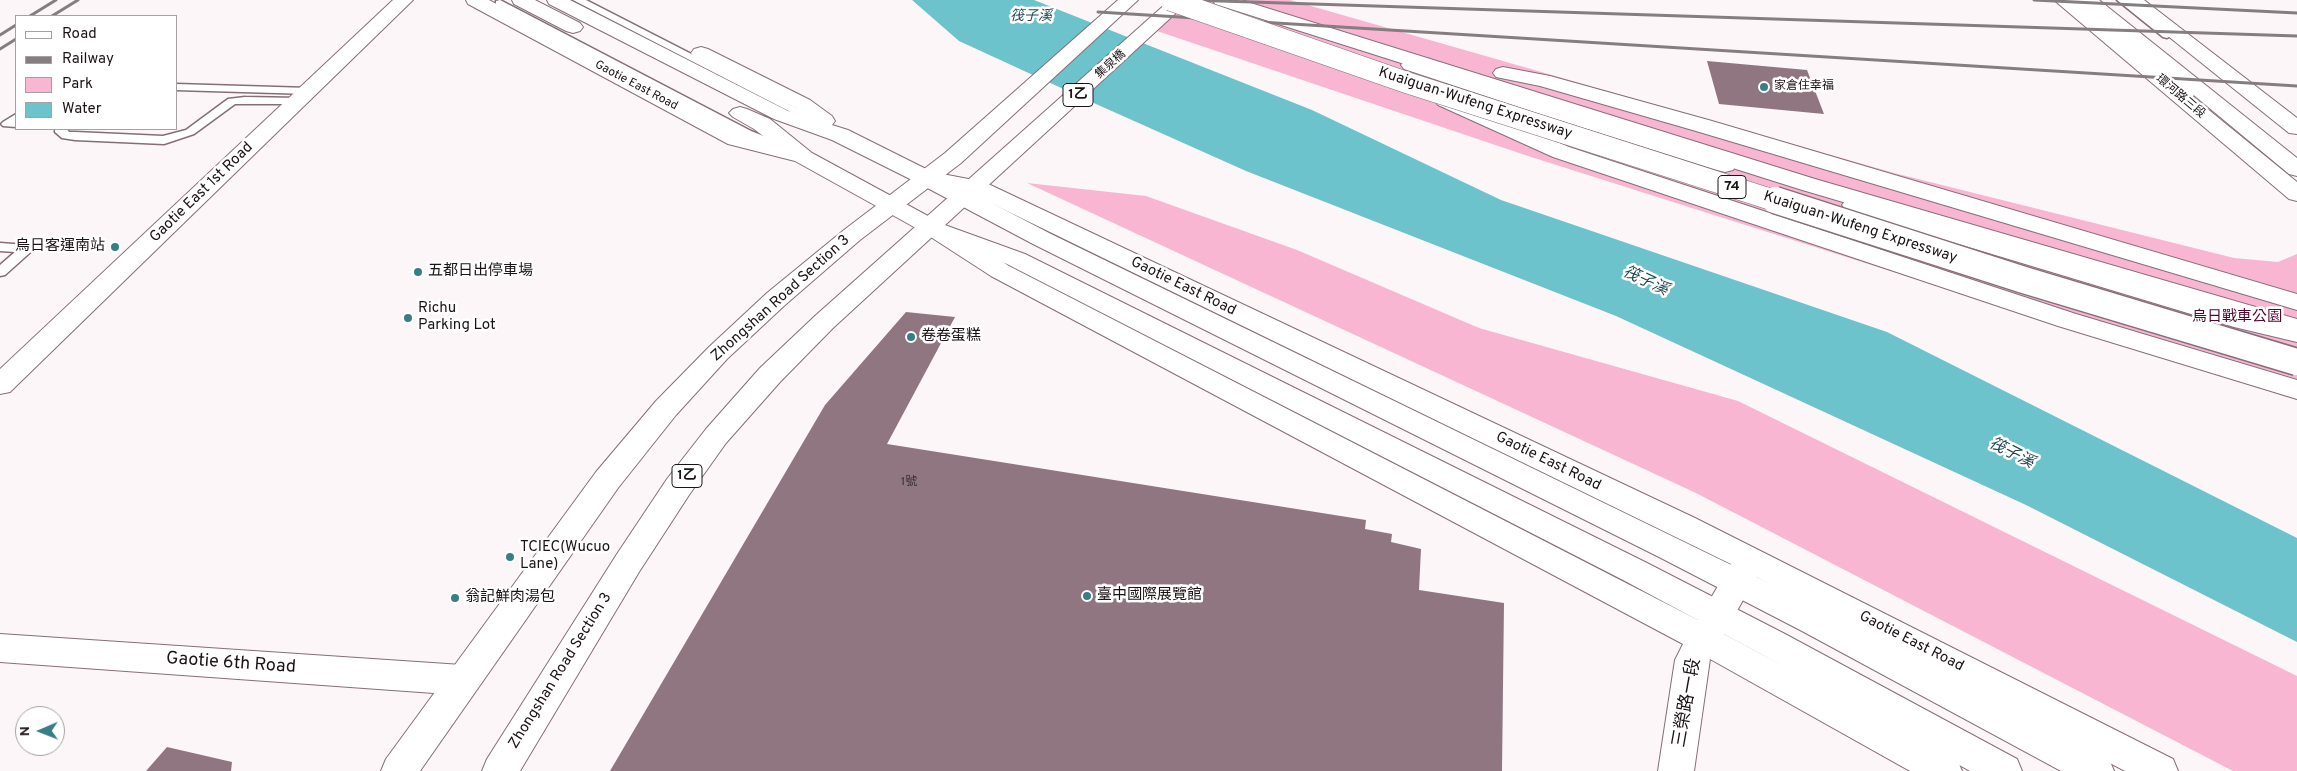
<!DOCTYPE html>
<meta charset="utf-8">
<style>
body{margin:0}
#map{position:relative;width:2297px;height:771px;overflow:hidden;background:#fcf6f8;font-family:Overpass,sans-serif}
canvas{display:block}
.legend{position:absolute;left:15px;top:15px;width:162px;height:115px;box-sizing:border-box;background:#fff;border:1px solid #a4a1a2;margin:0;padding:6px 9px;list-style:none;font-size:15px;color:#1c1317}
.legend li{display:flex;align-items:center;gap:10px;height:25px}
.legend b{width:25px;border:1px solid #a4a1a2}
.north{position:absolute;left:15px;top:706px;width:50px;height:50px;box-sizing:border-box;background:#fff;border:1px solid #a4a1a2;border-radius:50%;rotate:269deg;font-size:14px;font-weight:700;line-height:20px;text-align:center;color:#1c1317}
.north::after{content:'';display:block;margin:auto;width:18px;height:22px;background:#377f87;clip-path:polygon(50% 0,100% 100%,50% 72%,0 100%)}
</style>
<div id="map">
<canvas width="2297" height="771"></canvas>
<ul class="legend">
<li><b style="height:6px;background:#fff"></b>Road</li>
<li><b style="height:6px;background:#857d80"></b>Railway</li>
<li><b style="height:14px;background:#f8b6d2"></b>Park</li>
<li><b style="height:14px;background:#6cc3cc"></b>Water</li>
</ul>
<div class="north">N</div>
</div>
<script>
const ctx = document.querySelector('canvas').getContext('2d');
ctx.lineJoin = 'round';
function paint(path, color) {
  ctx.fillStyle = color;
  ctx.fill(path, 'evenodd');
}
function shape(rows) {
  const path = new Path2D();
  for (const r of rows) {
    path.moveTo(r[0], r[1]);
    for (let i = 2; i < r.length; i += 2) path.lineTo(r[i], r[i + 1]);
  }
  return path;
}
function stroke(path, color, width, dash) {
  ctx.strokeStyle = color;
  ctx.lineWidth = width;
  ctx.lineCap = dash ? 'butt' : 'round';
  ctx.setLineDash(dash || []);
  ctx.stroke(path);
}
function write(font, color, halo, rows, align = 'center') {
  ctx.font = font + ' Overpass,"Noto Sans TC",sans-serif';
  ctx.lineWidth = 5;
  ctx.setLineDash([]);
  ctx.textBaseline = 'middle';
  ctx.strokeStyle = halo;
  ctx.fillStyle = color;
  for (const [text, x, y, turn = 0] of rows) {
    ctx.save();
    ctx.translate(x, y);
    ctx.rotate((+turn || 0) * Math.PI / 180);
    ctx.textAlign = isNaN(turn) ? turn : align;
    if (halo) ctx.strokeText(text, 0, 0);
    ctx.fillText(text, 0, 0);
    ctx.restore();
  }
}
paint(shape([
 [1180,0,1290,0,1894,173,2234,258,2278,262,2297,254,2297,400,1528,156,1154,30],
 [1027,183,1146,196,1297,250,1479,328,1738,401,2297,676,2297,771,2233,771,1696,493]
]), '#f8b6d2');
paint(shape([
 [912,0,1034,0,1312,110,1501,200,1887,332,2297,538,2297,642,2026,505,1616,316,1246,171,1096,104,959,41]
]), '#6cc3cc');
paint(shape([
 [1707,61,1807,70,1824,114,1719,104],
 [906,312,955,317,887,444,1366,520,1365,529,1392,534,1391,542,1421,549,1419,590,1504,603,1502,771,610,771,825,405],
 [167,747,232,762,231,771,146,771]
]), '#8f7680');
const lane = shape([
 [500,0,751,131,781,143,783,146,781,149,773,149,743,135,496,5,496,1,500,0],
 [573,0,586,0,826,123,820,126,816,125,573,0],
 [2070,0,2081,0,2193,92,2195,94,2193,96,2185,96,2070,0],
 [2117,0,2128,0,2172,35,2167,38,2163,37,2117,0],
 [176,84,309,88,315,91,309,94,176,90,176,84],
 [245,97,298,98,304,101,298,104,235,104,194,134,164,144,75,140,62,138,55,132,55,129,67,129,69,132,75,132,163,136,186,130,228,99,245,97],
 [16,114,16,127,3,126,1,124,3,122,16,114],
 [0,243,27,245,34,249,5,275,0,276,0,265,15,252,0,251,0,243]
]);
const street = shape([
 [393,0,413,0,10,392,0,394,0,369,393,0],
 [466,0,489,0,744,134,771,142,754,129,733,117,729,113,733,109,740,107,747,109,770,119,812,153,939,222,1009,266,1698,620,1731,564,970,193,918,183,832,140,774,119,549,4,547,0,570,0,788,111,805,116,796,108,694,57,691,53,694,49,701,47,708,49,810,100,832,116,835,121,832,125,848,130,932,172,984,182,1695,518,2173,759,2178,771,2125,771,1756,577,1724,634,1957,759,1962,771,1910,771,1710,659,1694,771,1658,771,1675,660,1683,644,991,276,923,232,795,161,728,144,468,4,466,0],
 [512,0,535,0,580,23,583,27,580,31,573,33,566,31,514,4,512,0],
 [2054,0,2074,0,2297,182,2297,201,2289,199,2054,0],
 [2123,0,2144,0,2297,118,2297,134,2289,133,2123,0],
 [1411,59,1733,160,1736,165,1733,170,1725,172,1717,170,1540,114,1404,69,1401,65,1404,61,1411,59],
 [1854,198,2246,313,2297,324,2297,342,2234,327,1846,210,1842,205,1846,200,1854,198],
 [0,634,462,665,474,670,479,680,474,690,462,695,0,662,0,634]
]);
const secondary = shape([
 [2079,0,2099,0,2297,158,2297,176,2289,174,2079,0],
 [926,171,934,173,1051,234,1826,611,2109,759,2114,771,2061,771,1802,631,1661,558,1033,244,918,183,915,178,918,173,926,171],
 [931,220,1025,254,1647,563,1785,634,2017,759,2022,771,1970,771,1761,654,1625,581,1007,264,923,232,919,227,923,222,931,220]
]);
const primary = shape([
 [1118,0,1138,0,961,163,860,240,785,305,727,359,676,415,618,488,420,771,381,771,386,759,596,472,656,401,709,347,767,293,844,230,945,153,1118,0],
 [1170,0,1190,0,833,328,780,382,726,443,689,495,639,572,520,771,482,771,487,759,617,554,667,479,706,429,760,368,815,316,1170,0]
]);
const highway = shape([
 [1213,0,1241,0,1815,179,2297,319,2297,336,1799,189,1215,4,1213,0],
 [1503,67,1550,76,1712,121,2297,294,2297,310,1696,131,1540,86,1496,77,1493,73,1496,69,1503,67],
 [1445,95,1569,147,2076,314,2297,380,2297,399,2058,326,1553,157,1438,105,1435,101,1438,97,1445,95]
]);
stroke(lane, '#866e78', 3);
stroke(street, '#866e78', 2);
stroke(secondary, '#866e78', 2);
stroke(primary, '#866e78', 2);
stroke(highway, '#866e78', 2);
paint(lane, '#fff');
paint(street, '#fff');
paint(secondary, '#fff');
paint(primary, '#fff');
paint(highway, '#fff');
stroke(shape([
 [1190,0,2297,36],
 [2034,0,2297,13],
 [1098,12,2297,86],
 [30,16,56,0],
 [52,16,78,0],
 [0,35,16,25],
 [0,49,16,39]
]), '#857d80', 3);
const highwayBridgeFar1 = shape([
 [1170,0,1408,83,1779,202]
]);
const highwayBridge = shape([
 [1775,200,2024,280,2297,362]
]);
stroke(highwayBridgeFar1, '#866e78', 22, []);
stroke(highwayBridge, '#866e78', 29, []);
stroke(highwayBridgeFar1, '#fff', 21);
stroke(highwayBridge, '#fff', 26);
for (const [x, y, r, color] of [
 [1764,87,5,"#377f87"],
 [115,247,5,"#377f87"],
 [418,272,5,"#377f87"],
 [408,318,5,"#377f87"],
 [911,337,5,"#377f87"],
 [510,557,5,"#377f87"],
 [1087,596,5,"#377f87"],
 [455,598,5,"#377f87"]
]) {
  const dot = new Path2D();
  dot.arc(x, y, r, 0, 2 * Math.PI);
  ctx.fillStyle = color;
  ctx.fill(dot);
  stroke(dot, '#fff', 2);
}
write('12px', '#1c1317', '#fff', [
 ["集泉橋",1111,65,-42],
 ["Gaotie East Road",636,86,28],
 ["環河路三段",2180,97,40]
]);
write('12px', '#1c1317', '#fff', [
 ["家倉住幸福",1774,87]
], 'left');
write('12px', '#392c31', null, [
 ["1號",909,483]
]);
write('italic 14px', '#1f484c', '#fff', [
 ["筏子溪",1031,17]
]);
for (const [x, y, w] of [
 [1078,95,30],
 [1732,187,28],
 [687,476,30]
]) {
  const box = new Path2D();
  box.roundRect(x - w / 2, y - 11.5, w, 23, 4);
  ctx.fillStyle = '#fff';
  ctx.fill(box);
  stroke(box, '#1c1317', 1);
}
write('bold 14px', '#1c1317', null, [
 ["1乙",1078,95],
 ["74",1732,187],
 ["1乙",687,476]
]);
write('15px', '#1c1317', '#fff', [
 ["Kuaiguan-Wufeng Expressway",1475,104,18],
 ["Gaotie East 1st Road",202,193,-44],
 ["Kuaiguan-Wufeng Expressway",1860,228,18],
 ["Gaotie East Road",1183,287,26],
 ["Zhongshan Road Section 3",781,299,-42],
 ["Gaotie East Road",1548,462,26],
 ["Gaotie East Road",1911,642,27],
 ["Zhongshan Road Section 3",561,671,-58]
]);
write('15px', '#1c1317', '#fff', [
 ["烏日客運南站",105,247,"right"],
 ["五都日出停車場",428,272],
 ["Richu",418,309],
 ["Parking Lot",418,326],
 ["卷卷蛋糕",921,337],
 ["TCIEC(Wucuo",520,548],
 ["Lane)",520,565],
 ["臺中國際展覽館",1097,596],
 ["翁記鮮肉湯包",465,598]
], 'left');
write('15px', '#540633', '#fff', [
 ["烏日戰車公園",2237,318]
]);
write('italic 16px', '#1f484c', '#fff', [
 ["筏子溪",1645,282,25],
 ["筏子溪",2011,454,27]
]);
write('18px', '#1c1317', '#fff', [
 ["Gaotie 6th Road",231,664,4],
 ["三榮路一段",1688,703,-80]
]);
</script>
